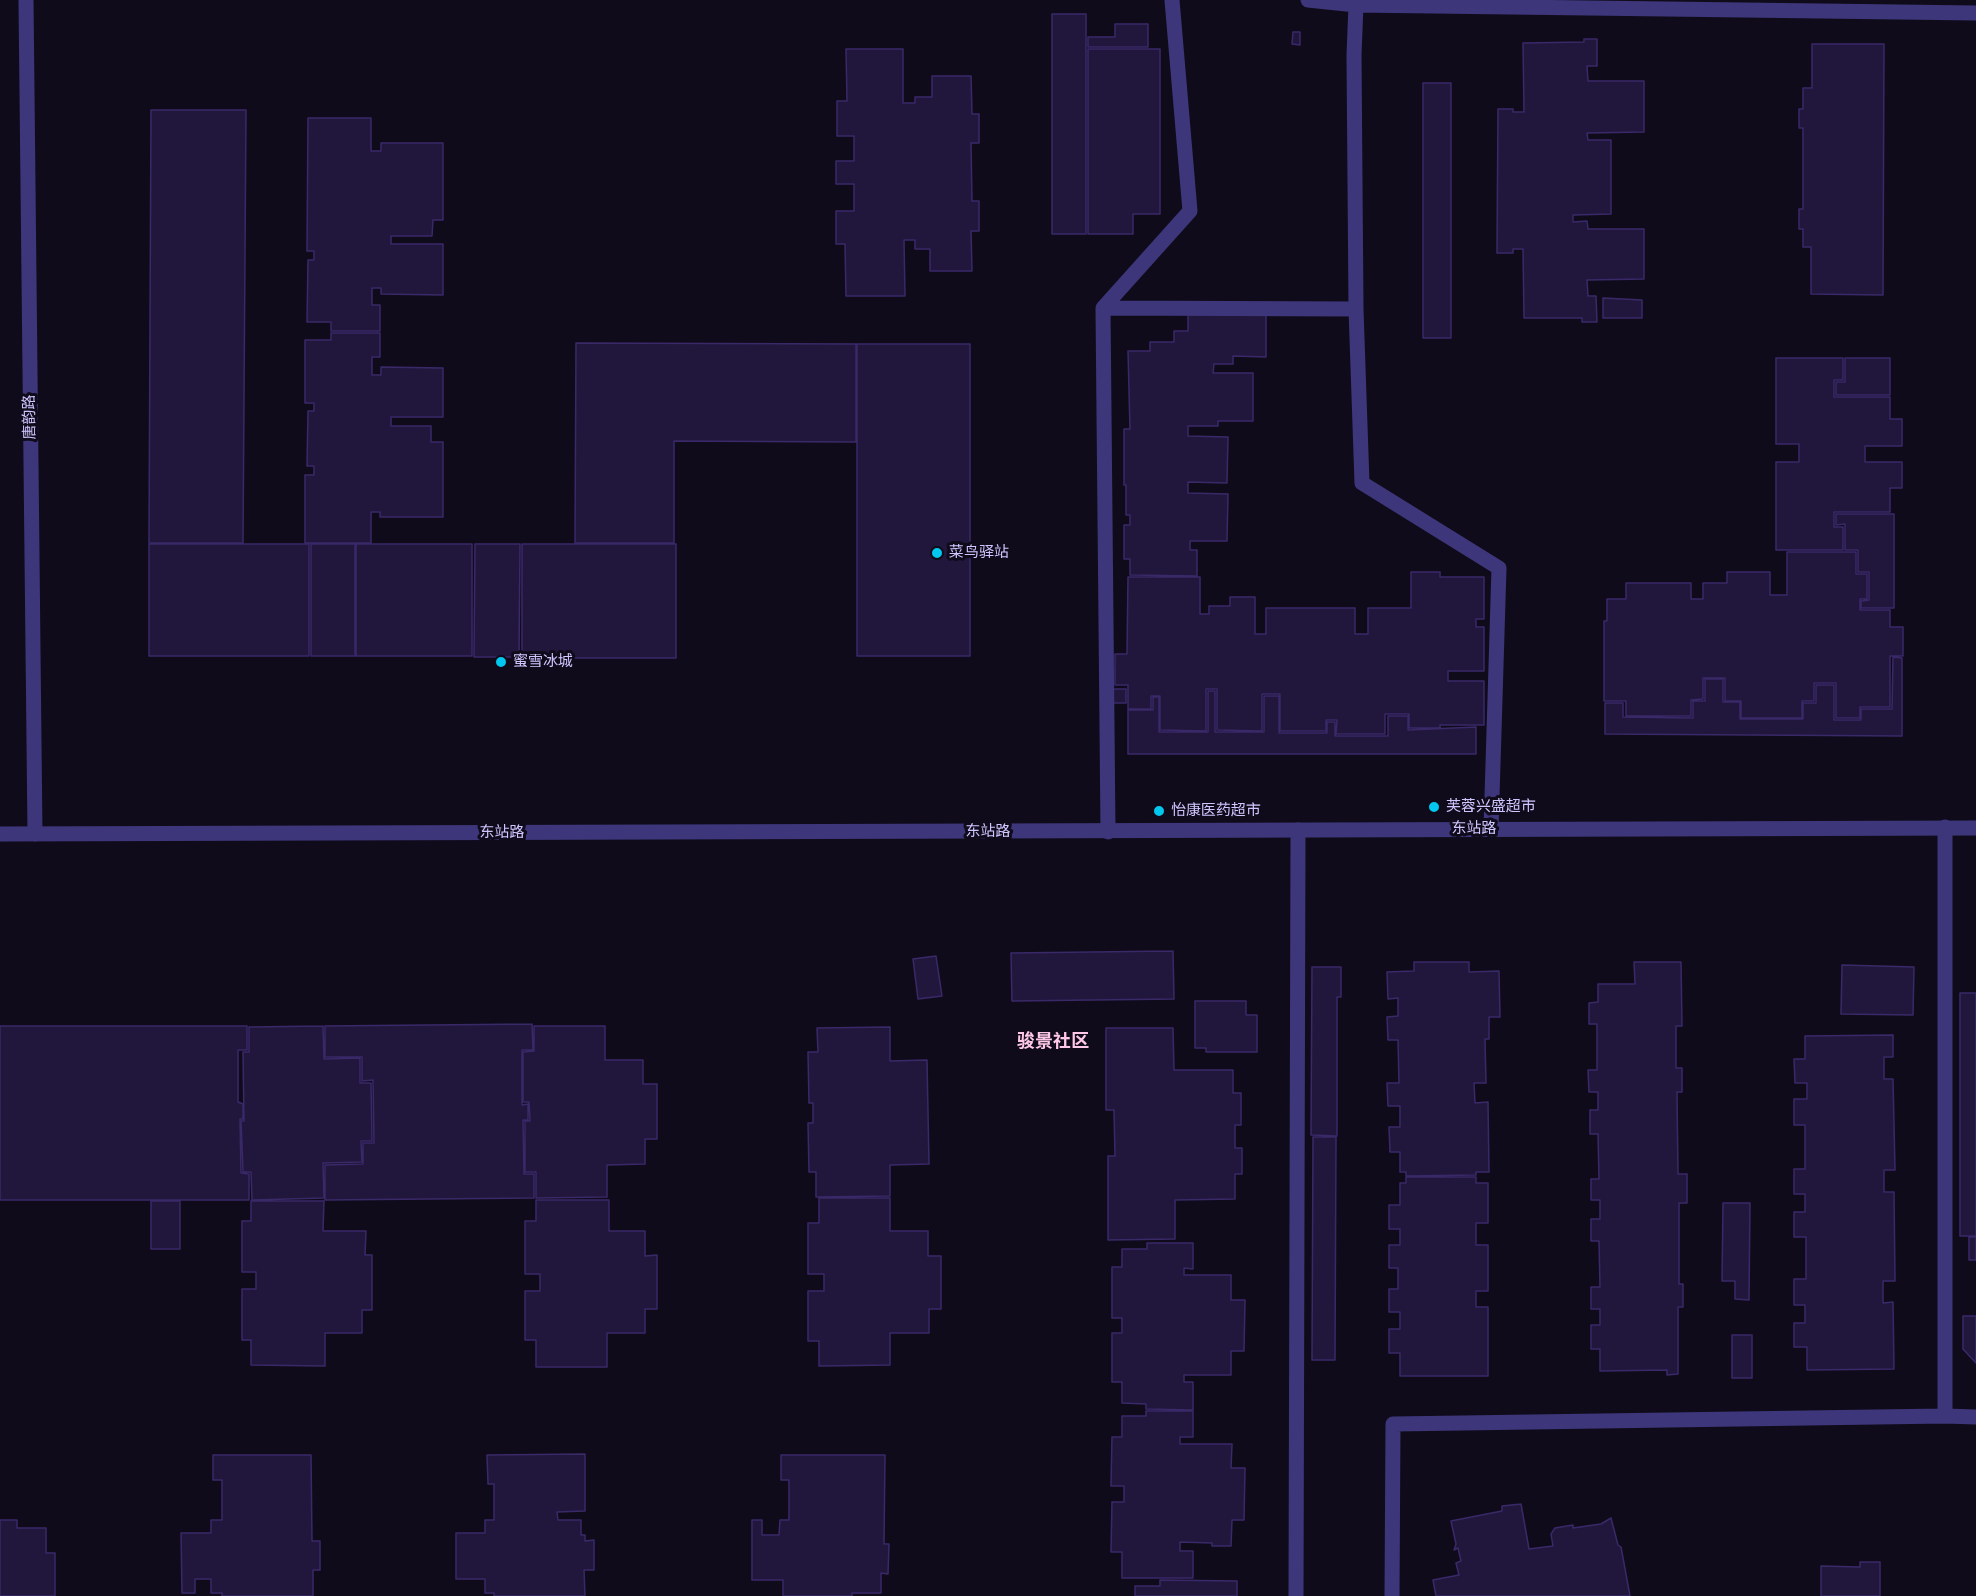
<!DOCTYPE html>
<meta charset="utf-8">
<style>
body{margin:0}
canvas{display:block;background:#0f0b1b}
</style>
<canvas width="1976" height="1596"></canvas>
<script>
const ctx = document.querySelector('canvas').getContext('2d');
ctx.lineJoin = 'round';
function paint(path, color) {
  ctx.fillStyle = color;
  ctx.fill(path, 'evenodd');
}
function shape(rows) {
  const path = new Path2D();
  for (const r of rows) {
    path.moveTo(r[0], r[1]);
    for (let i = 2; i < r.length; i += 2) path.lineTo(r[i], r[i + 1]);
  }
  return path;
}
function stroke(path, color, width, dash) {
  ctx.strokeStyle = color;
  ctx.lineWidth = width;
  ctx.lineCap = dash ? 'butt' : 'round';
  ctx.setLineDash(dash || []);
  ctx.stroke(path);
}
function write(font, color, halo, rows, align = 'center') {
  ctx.font = font + ' "Fira Sans","Noto Sans SC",sans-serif';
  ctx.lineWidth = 6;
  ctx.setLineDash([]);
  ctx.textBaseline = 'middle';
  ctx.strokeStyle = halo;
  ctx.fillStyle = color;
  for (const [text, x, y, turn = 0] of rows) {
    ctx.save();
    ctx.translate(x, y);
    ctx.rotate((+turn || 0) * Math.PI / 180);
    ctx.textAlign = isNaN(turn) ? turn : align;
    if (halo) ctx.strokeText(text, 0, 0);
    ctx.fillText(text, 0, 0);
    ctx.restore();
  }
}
const building = shape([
 [1052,14,1086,14,1086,234,1052,234,1052,14],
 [1115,24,1148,24,1148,47,1088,47,1088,37,1115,37,1115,24],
 [1293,32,1300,32,1300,45,1292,44,1293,32],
 [1584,39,1597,39,1597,66,1587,66,1588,81,1644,81,1644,132,1587,133,1588,140,1611,140,1611,214,1573,215,1573,222,1587,221,1588,229,1644,229,1644,279,1587,280,1588,296,1596,296,1597,322,1582,322,1582,318,1524,318,1523,249,1513,249,1513,253,1497,253,1498,109,1513,109,1513,112,1524,112,1523,43,1584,42,1584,39],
 [1812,44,1884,44,1883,295,1811,294,1811,247,1803,247,1803,229,1799,229,1799,209,1803,209,1803,128,1799,128,1799,109,1803,109,1803,88,1812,88,1812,44],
 [846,49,903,49,903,103,915,103,915,97,932,97,932,76,971,76,972,114,979,114,979,143,971,143,972,201,979,201,979,231,971,231,972,271,930,271,930,249,915,249,915,240,904,240,905,296,846,296,845,244,836,244,836,211,854,211,854,184,836,184,836,161,854,161,854,136,837,136,837,101,847,101,846,49],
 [1088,49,1160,49,1160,214,1133,214,1133,234,1088,234,1088,49],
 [1423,83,1451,83,1451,338,1423,338,1423,83],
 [151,110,246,110,243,543,149,543,151,110],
 [308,118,371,118,371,151,381,151,381,143,443,143,443,220,433,220,432,236,391,236,391,244,443,244,443,295,381,294,381,288,372,288,372,305,380,305,380,331,331,331,331,322,307,322,308,260,314,260,314,251,307,251,308,118],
 [1603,298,1642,300,1642,318,1603,318,1603,298],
 [1188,312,1266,313,1266,357,1233,356,1233,364,1214,364,1213,373,1253,373,1253,421,1218,421,1218,426,1188,426,1188,436,1228,437,1227,483,1188,482,1188,493,1228,494,1227,541,1190,541,1190,550,1197,550,1197,576,1130,575,1130,559,1124,559,1124,525,1130,525,1130,515,1126,515,1126,485,1124,485,1124,429,1130,429,1128,351,1150,351,1150,342,1174,342,1174,331,1188,331,1188,312],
 [331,333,380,333,380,357,372,357,372,375,381,375,381,367,443,368,443,417,391,417,391,426,431,426,431,442,443,442,443,517,380,517,380,512,371,512,371,543,305,543,305,475,314,475,314,466,307,466,308,411,314,411,314,403,305,403,305,340,331,340,331,333],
 [576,343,856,344,856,442,674,441,674,543,575,543,576,343],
 [857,344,970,344,970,656,857,656,857,344],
 [1776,358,1843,358,1843,380,1834,380,1834,397,1890,397,1890,419,1902,419,1902,446,1865,446,1865,462,1902,462,1902,488,1890,488,1890,512,1834,512,1834,527,1843,527,1843,550,1776,550,1776,462,1799,462,1799,444,1776,444,1776,358],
 [1845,358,1890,358,1890,395,1836,395,1836,382,1845,382,1845,358],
 [1836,514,1894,514,1894,608,1861,608,1861,601,1869,600,1869,572,1858,572,1858,550,1845,550,1845,524,1836,525,1836,514],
 [149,544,309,544,309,656,149,656,149,544],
 [311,544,355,544,355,656,311,656,311,544],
 [356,544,472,544,472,656,356,656,356,544],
 [475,544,520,544,519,657,474,657,475,544],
 [522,544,676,544,676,658,522,658,522,544],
 [1787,552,1856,552,1856,574,1867,574,1867,599,1860,599,1860,610,1890,610,1890,627,1903,627,1903,656,1890,656,1890,707,1860,707,1860,718,1836,718,1836,683,1814,683,1814,701,1802,701,1802,718,1741,718,1741,701,1725,701,1725,678,1703,678,1703,699,1691,700,1691,716,1626,716,1626,701,1604,701,1604,621,1607,621,1607,599,1626,599,1626,583,1691,583,1691,599,1703,599,1703,583,1727,583,1727,572,1770,572,1770,595,1787,595,1787,552],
 [1411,572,1440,572,1440,577,1484,577,1484,619,1476,619,1476,627,1484,627,1484,671,1448,671,1448,681,1484,681,1484,725,1440,725,1440,728,1409,728,1409,714,1385,714,1385,734,1336,734,1337,720,1326,720,1326,731,1280,731,1280,694,1262,694,1262,731,1217,730,1217,689,1206,689,1206,731,1160,730,1160,696,1151,696,1151,709,1128,709,1128,685,1115,685,1115,654,1127,654,1128,577,1200,577,1200,614,1209,614,1209,606,1230,606,1230,597,1255,597,1255,634,1266,634,1266,608,1355,608,1355,634,1368,634,1368,608,1411,608,1411,572],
 [1893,657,1902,658,1902,736,1605,734,1605,703,1623,703,1623,717,1693,718,1693,701,1705,701,1705,679,1723,679,1723,702,1740,702,1740,719,1803,719,1803,703,1816,703,1816,685,1834,685,1834,720,1861,720,1861,709,1892,709,1893,657],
 [1113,689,1126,689,1126,703,1113,703,1113,689],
 [1208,691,1215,691,1215,732,1264,732,1264,696,1279,696,1279,733,1327,733,1327,722,1335,722,1335,736,1388,736,1388,716,1408,716,1408,730,1476,727,1476,754,1128,754,1128,710,1153,710,1153,697,1159,697,1159,732,1208,732,1208,691],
 [1173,951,1174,999,1012,1001,1011,953,1173,951],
 [936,956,942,996,918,999,913,959,936,956],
 [1414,962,1469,962,1469,972,1499,971,1500,1017,1489,1017,1489,1039,1485,1039,1486,1083,1474,1083,1475,1103,1488,1102,1489,1172,1476,1172,1476,1175,1406,1176,1406,1172,1400,1172,1400,1152,1390,1152,1389,1127,1400,1127,1400,1106,1388,1106,1387,1083,1399,1083,1398,1040,1388,1040,1387,1017,1398,1016,1398,998,1388,999,1387,972,1414,971,1414,962],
 [1634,962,1681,962,1682,1026,1676,1026,1676,1068,1682,1068,1682,1092,1677,1092,1678,1174,1687,1174,1687,1203,1679,1203,1679,1284,1683,1284,1683,1307,1678,1307,1678,1374,1667,1375,1667,1370,1600,1371,1600,1349,1591,1349,1591,1325,1600,1325,1600,1309,1591,1309,1591,1287,1600,1287,1599,1241,1591,1241,1591,1219,1600,1219,1600,1200,1591,1200,1591,1179,1599,1179,1598,1134,1590,1134,1590,1110,1598,1110,1598,1092,1589,1092,1588,1070,1597,1070,1597,1024,1589,1024,1589,1003,1598,1002,1598,984,1635,984,1634,962],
 [1842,965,1914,967,1913,1015,1841,1014,1842,965],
 [1312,967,1341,967,1341,997,1337,997,1337,1136,1311,1135,1312,967],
 [1960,993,1976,993,1976,1236,1960,1236,1960,993],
 [1195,1001,1246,1001,1246,1015,1257,1015,1257,1052,1206,1052,1206,1048,1195,1048,1195,1001],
 [532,1024,533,1050,522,1050,522,1105,528,1104,528,1120,523,1120,524,1174,534,1174,534,1198,325,1200,325,1165,363,1164,363,1143,374,1143,373,1080,362,1081,362,1057,325,1057,325,1026,532,1024],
 [0,1026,247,1026,247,1050,238,1050,238,1102,243,1104,243,1119,240,1119,241,1173,249,1174,249,1200,0,1200,0,1026],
 [323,1026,324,1059,360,1058,360,1083,371,1083,372,1141,361,1141,362,1162,323,1163,324,1198,252,1200,251,1172,243,1172,241,1121,244,1121,243,1052,249,1052,249,1027,323,1026],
 [534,1026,605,1026,605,1060,643,1060,643,1084,657,1084,657,1139,645,1139,645,1164,607,1165,607,1197,536,1198,536,1172,525,1172,525,1121,530,1121,529,1102,523,1102,523,1052,534,1051,534,1026],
 [890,1027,890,1061,927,1060,929,1164,890,1165,890,1196,816,1197,816,1172,809,1172,808,1123,813,1123,813,1103,809,1103,808,1052,818,1052,817,1028,890,1027],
 [1106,1028,1173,1028,1174,1070,1233,1070,1233,1093,1241,1093,1241,1125,1235,1125,1235,1148,1242,1148,1242,1174,1235,1174,1235,1199,1175,1200,1175,1239,1108,1240,1108,1156,1115,1156,1114,1110,1106,1110,1106,1028],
 [1893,1035,1893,1057,1884,1057,1884,1079,1893,1079,1895,1170,1884,1170,1884,1192,1894,1192,1895,1281,1883,1281,1883,1303,1893,1302,1894,1369,1807,1370,1807,1347,1794,1347,1794,1323,1805,1323,1805,1305,1794,1305,1794,1279,1806,1279,1806,1237,1794,1237,1794,1212,1805,1212,1805,1194,1794,1194,1794,1169,1805,1169,1805,1125,1794,1125,1794,1099,1807,1099,1807,1083,1795,1083,1794,1059,1805,1059,1805,1036,1893,1035],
 [1313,1137,1336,1137,1335,1360,1312,1360,1313,1137],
 [1406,1177,1476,1177,1476,1183,1488,1183,1488,1223,1476,1223,1476,1245,1488,1245,1488,1291,1476,1291,1476,1307,1488,1307,1488,1376,1400,1376,1400,1353,1389,1353,1389,1329,1400,1329,1400,1312,1389,1312,1389,1289,1398,1289,1398,1268,1389,1268,1389,1245,1400,1245,1400,1229,1389,1229,1389,1205,1400,1205,1400,1183,1406,1183,1406,1177],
 [819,1198,890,1198,890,1231,928,1231,928,1256,941,1256,941,1309,929,1309,929,1333,890,1333,890,1365,819,1366,819,1341,808,1341,808,1291,824,1291,824,1274,808,1274,808,1223,819,1223,819,1198],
 [536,1200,609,1200,609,1231,645,1231,645,1256,657,1255,657,1309,645,1309,645,1333,607,1333,607,1367,536,1367,536,1340,525,1340,525,1291,540,1291,540,1274,525,1274,525,1221,536,1221,536,1200],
 [151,1201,180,1201,180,1249,151,1249,151,1201],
 [251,1201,324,1201,323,1231,366,1231,365,1255,372,1255,372,1310,362,1310,362,1333,325,1333,325,1366,251,1365,251,1340,242,1340,242,1289,256,1289,256,1272,242,1272,242,1221,251,1221,251,1201],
 [1723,1203,1750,1203,1749,1300,1735,1299,1735,1281,1722,1281,1723,1203],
 [1969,1237,1976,1237,1976,1260,1969,1260,1969,1237],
 [1147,1243,1193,1243,1193,1269,1184,1268,1184,1275,1231,1275,1231,1300,1245,1300,1244,1351,1231,1351,1231,1375,1184,1375,1184,1382,1193,1382,1193,1410,1146,1409,1146,1404,1122,1403,1122,1382,1112,1382,1112,1333,1122,1333,1122,1318,1112,1318,1112,1267,1122,1267,1122,1249,1147,1249,1147,1243],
 [1963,1316,1976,1316,1976,1363,1963,1349,1963,1316],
 [1732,1335,1752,1335,1752,1378,1732,1378,1732,1335],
 [1146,1411,1193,1411,1193,1437,1180,1437,1180,1444,1232,1444,1231,1468,1245,1468,1244,1520,1232,1520,1231,1546,1212,1546,1212,1543,1180,1542,1180,1551,1193,1551,1193,1578,1122,1578,1122,1552,1111,1552,1112,1502,1124,1502,1124,1486,1111,1486,1112,1437,1122,1437,1122,1416,1146,1416,1146,1411],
 [585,1454,585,1511,557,1512,558,1520,581,1520,581,1535,585,1535,585,1541,594,1540,594,1570,584,1570,585,1596,494,1596,494,1593,485,1593,485,1579,456,1579,456,1533,485,1533,485,1520,494,1520,494,1484,488,1484,487,1455,585,1454],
 [213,1455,311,1455,312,1541,320,1541,320,1570,313,1570,313,1596,222,1596,222,1593,211,1593,211,1579,195,1579,195,1593,182,1593,181,1533,211,1533,211,1520,222,1520,222,1480,213,1480,213,1455],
 [781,1455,885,1455,884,1544,889,1544,888,1574,881,1573,881,1593,852,1593,852,1596,783,1596,783,1580,752,1580,752,1520,762,1520,762,1535,779,1535,780,1520,789,1520,789,1480,781,1480,781,1455],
 [1521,1504,1529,1549,1553,1546,1551,1534,1555,1528,1573,1525,1573,1528,1601,1524,1611,1518,1618,1545,1621,1547,1630,1596,1436,1596,1433,1580,1459,1575,1456,1563,1461,1561,1458,1548,1454,1550,1456,1544,1451,1521,1502,1511,1502,1506,1521,1504],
 [0,1520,17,1520,17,1528,46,1528,46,1553,55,1553,55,1596,0,1596,0,1520],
 [1860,1562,1880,1562,1880,1596,1821,1596,1821,1566,1860,1567,1860,1562],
 [1160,1580,1237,1581,1237,1596,1135,1596,1135,1586,1160,1586,1160,1580]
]);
paint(building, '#21173c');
stroke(building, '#3a2968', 1.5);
stroke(shape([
 [26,0,35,834],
 [1308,0,1356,5,1976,13],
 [1103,308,1190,211,1172,0],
 [1356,309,1362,483,1499,568,1491,829],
 [1945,827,1945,1416,1976,1417],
 [1108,832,1103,308,1356,309,1354,55,1356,5],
 [1296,1596,1298,830],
 [1392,1596,1393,1424,1945,1416]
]), '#3d367a', 15);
stroke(shape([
 [0,834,1976,828]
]), '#3d367a', 15);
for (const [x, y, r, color] of [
 [937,553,6,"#02c7ee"],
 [501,662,6,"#02c7ee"],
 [1434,807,6,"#02c7ee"],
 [1159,811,6,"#02c7ee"]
]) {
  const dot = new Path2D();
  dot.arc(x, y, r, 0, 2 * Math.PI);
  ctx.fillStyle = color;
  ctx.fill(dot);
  stroke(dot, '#0f0b1b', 2);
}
write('15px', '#d0c6ff', '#0f0b1b', [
 ["唐韵路",30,417,-91],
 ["东站路",1474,829],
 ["东站路",988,832],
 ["东站路",502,833]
]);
write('15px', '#d0c6ff', '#0f0b1b', [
 ["菜鸟驿站",949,553],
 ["蜜雪冰城",513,662],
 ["芙蓉兴盛超市",1446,807],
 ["怡康医药超市",1171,811]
], 'left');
write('bold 18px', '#ffc8e7', '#0f0b1b', [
 ["骏景社区",1053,1042]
]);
</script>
